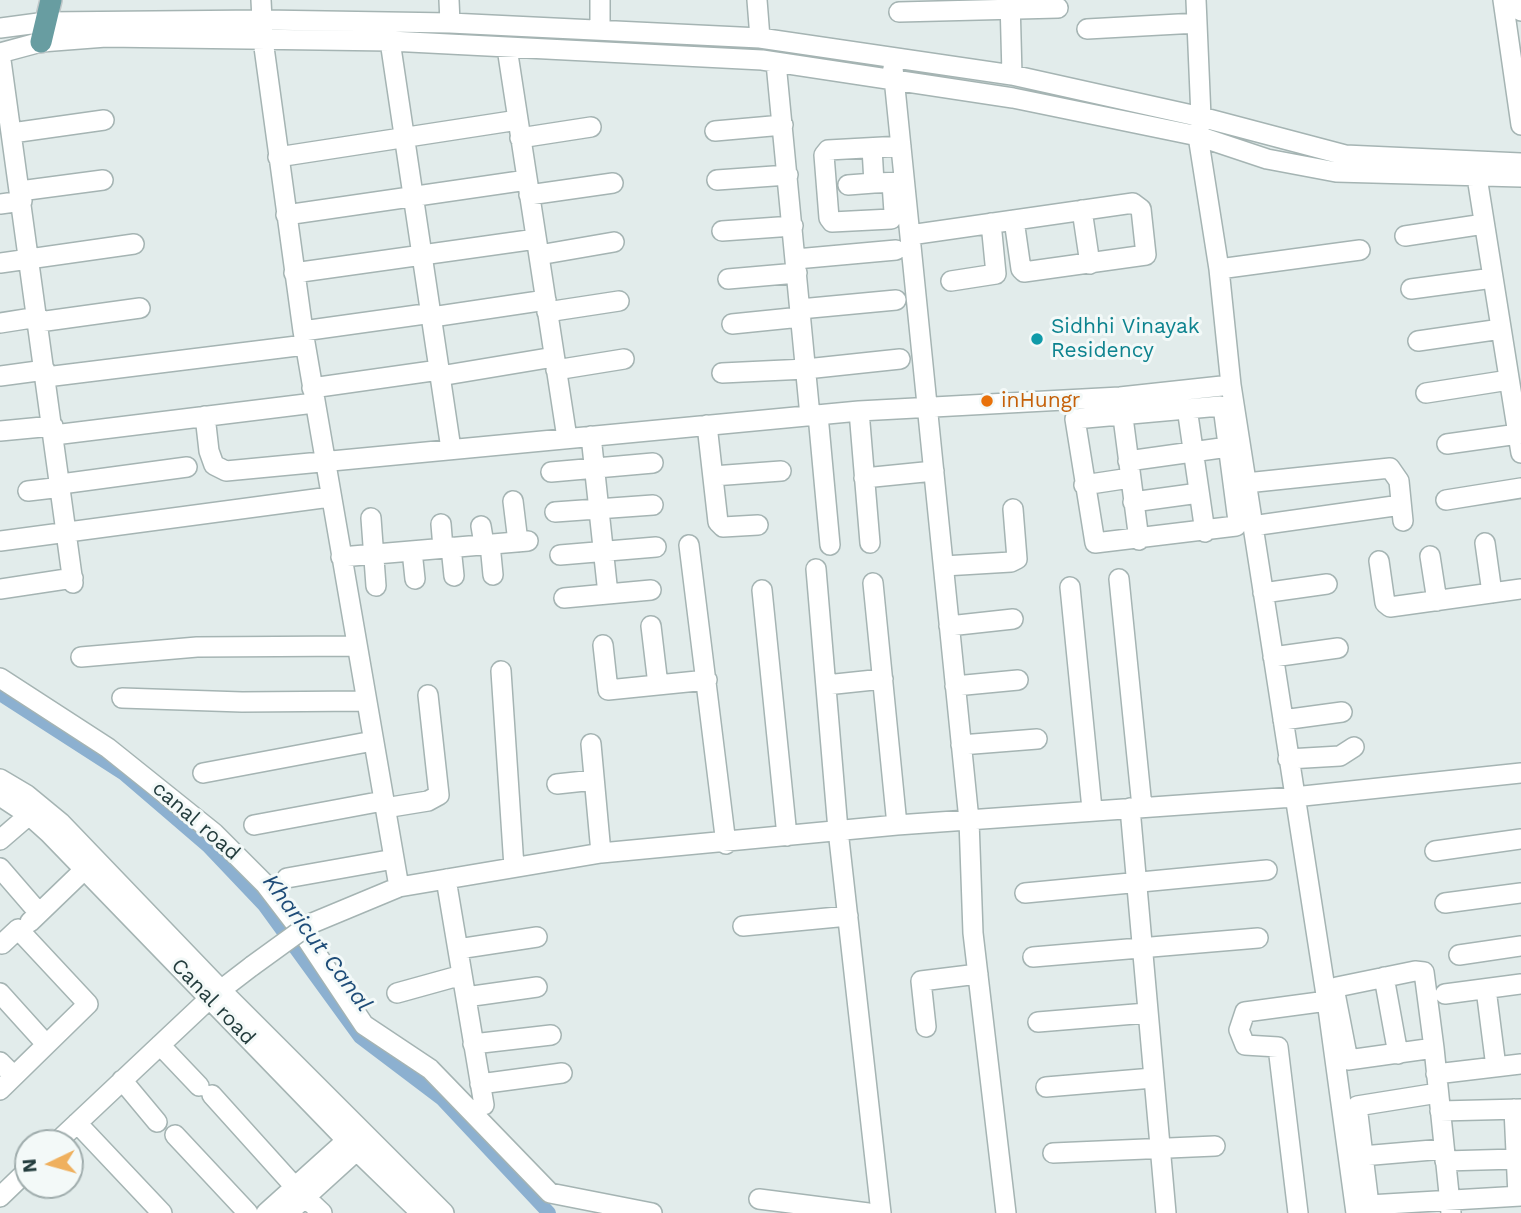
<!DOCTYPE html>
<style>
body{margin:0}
#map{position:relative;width:1521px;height:1213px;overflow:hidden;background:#e2eceb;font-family:"Work Sans",sans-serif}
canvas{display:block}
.north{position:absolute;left:14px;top:1129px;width:70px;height:70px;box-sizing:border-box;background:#f3f9f8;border:2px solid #a0adad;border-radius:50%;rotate:265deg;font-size:19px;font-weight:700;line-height:28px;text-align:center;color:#233c3d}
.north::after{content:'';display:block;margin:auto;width:24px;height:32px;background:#efb05e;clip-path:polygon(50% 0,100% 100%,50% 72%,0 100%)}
</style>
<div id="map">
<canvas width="1521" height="1213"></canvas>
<div class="north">N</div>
</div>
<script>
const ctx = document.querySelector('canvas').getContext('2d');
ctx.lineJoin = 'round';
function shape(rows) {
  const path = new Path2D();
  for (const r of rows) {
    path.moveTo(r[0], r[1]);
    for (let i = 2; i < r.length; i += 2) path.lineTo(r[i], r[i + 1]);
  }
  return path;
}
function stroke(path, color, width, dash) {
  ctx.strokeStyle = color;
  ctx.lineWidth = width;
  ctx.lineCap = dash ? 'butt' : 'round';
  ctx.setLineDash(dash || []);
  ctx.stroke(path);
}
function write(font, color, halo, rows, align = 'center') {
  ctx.font = font + ' "Work Sans",sans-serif';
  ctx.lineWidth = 6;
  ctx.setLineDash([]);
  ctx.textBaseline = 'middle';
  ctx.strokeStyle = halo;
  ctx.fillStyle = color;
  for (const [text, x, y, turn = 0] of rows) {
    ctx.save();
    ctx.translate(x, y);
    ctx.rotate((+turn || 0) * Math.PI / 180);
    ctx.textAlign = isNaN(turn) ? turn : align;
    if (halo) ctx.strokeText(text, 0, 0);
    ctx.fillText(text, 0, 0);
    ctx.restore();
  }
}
stroke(shape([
 [0,694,123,773,208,846,264,905,360,1037,442,1099,549,1213]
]), '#8cb0d0', 14);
const minor = shape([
 [261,0,263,40,303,331,399,887,310,924],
 [449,0,450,23],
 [757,0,760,38],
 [1010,0,1012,75],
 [1196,0,1201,117,1198,136,1219,269,1231,385,1327,1001,1356,1213],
 [1503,0,1521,125],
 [1519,0,1521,11],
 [899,12,1058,8],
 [0,28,46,22,263,20,450,23,760,38,1012,75,1201,117,1345,155,1521,163],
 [1087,29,1197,23],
 [600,30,600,0],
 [390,41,451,449],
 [507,48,567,438],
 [776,63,810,416],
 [893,68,969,820,973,933,1006,1213],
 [715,131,783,125],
 [12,133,104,120],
 [520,138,591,127],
 [872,148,874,183,904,182],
 [278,157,518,120],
 [1477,177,1521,453],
 [717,180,788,175],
 [892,183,894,212,891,219,832,222,829,218,824,155,828,150,901,146],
 [848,185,874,183],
 [20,191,103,180],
 [529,195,613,183],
 [0,204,22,201],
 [1082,210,1090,264],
 [286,215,527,180],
 [722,231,793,226],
 [910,235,1133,203,1141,209,1146,255,1024,272,1021,269,1014,220],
 [1405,236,1484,224],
 [539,255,614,242],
 [796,259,896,250],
 [0,263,134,244],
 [1219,269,1360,250],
 [294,273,536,239],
 [728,279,797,273],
 [951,281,996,274,991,223],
 [1411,289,1493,278],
 [800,309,896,300],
 [547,312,619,301],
 [432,317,546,300],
 [39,322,140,308],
 [0,323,38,317],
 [732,324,801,317],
 [303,331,432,313],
 [1418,341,1501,329],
 [556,370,624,359],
 [722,373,806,369,900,359],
 [0,376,45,370],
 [440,376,554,357],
 [46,377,305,345],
 [312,388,439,370],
 [1426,393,1509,380],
 [1121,402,1139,540],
 [1220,406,1224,414,1238,521,1236,526,1095,543,1075,419,1220,406],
 [1187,408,1205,532],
 [859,411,870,543],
 [818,415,830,545],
 [205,416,209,451,214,465,226,471,859,411,1120,397,1231,385],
 [707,425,718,522,723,527,758,525],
 [0,431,53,426],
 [54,435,314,403],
 [591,436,608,594],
 [1447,444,1518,434],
 [1128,461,1228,447],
 [551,472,653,463],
 [713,476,781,471],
 [864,478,934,471],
 [1246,483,1390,468,1399,481,1403,521],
 [61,484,187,467],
 [1084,485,1130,478],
 [28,491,62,487],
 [1446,500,1521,488],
 [513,501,518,542],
 [1133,502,1199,493],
 [555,512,653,505],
 [371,518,376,586],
 [441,524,443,548],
 [481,526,484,544],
 [1252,526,1401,505],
 [0,541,330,497],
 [1485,543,1492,593],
 [490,544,493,575],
 [689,545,726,844],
 [451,547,454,576],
 [412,551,415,579],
 [560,555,656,547],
 [1430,556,1437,601],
 [341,557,528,541],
 [1379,561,1385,603,1390,607,1521,589],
 [944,566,1011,562,1017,559,1013,509],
 [816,569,838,830,881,1213],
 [1119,579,1142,807],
 [73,583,0,53,41,42,106,37,390,41,762,60,1013,98,1198,136,1267,159,1336,172,1521,177],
 [873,583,897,825],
 [1070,587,1092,809],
 [0,589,73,578],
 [762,590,787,836],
 [1263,593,1327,584],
 [564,598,651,590],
 [651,626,658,685],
 [949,626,1013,619],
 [603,645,608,690,707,680],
 [81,657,197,647,357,646],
 [1273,657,1338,648],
 [501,671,514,867],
 [0,678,108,748,214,833,265,884,304,935,364,1025,430,1069,550,1193,652,1213],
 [826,685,883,679],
 [955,686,1018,680],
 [122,698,242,702,365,701],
 [1283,720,1342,712],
 [591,744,601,853],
 [961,745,1037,739],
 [1288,759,1340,756,1354,747],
 [203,773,373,741],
 [0,779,27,795,61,823,228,997,444,1213],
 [557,784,594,780],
 [0,796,29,815,49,833,357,1151,421,1213],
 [385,808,428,801,439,795,428,695],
 [1130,808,1166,1213],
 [254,825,383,801],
 [0,840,29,815],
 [1435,851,1521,839],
 [0,868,39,913],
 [287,878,394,859],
 [446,879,484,1105],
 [399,887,601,853,897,825,1294,797,1521,773],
 [1025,893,1267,870],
 [1445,903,1521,893],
 [30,922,84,870],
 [743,926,848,916],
 [458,949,537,937],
 [1459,955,1521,946],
 [1033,957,1258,938],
 [1384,977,1398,1054],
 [1486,989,1496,1067],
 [0,993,46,1044],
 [397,993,462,975],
 [1445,994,1521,984],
 [466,997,537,987],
 [1038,1022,1147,1013],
 [926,1027,921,981,978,974],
 [473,1044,551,1035],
 [160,1045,199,1086],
 [1434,1048,1348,1060,1335,993,1337,987,1415,971,1424,972,1434,1048,1451,1213],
 [0,1062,14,1076],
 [1436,1074,1521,1064],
 [122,1080,157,1122],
 [480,1084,562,1073],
 [1046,1087,1153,1078],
 [0,1090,88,1004,18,929,2,944],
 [1438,1093,1357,1106,1369,1205,1521,1196],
 [212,1095,295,1187],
 [1514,1109,1518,1196],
 [1440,1111,1521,1109],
 [77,1123,162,1213],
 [175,1135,248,1213],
 [56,1143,209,999,252,966],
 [1053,1153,1215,1146],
 [1362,1156,1444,1149],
 [1445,1161,1516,1159],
 [0,1197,28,1170],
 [305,1197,322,1213],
 [759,1199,868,1213],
 [266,1213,356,1132],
 [288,1213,365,1143],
 [1298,1213,1278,1047,1245,1045,1239,1030,1245,1012,1327,1001]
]);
const major = shape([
 [41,42,51,0]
]);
stroke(minor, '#a5b4b3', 22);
stroke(major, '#c1c8c9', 24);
stroke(minor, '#fff', 19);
stroke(major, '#689da1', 21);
const minorBridge = shape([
 [252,966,310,924]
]);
stroke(minorBridge, '#a5b4b3', 22, []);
stroke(minorBridge, '#fff', 19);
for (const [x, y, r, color] of [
 [1037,339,7,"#0f9aa8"],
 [987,401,7,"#e8710a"]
]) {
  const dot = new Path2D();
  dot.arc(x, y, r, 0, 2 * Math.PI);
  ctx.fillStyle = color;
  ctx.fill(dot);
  stroke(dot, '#f3f9f8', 2.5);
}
write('21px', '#0d838f', '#f3f9f8', [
 ["Sidhhi Vinayak",1051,327],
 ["Residency",1051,351]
], 'left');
write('21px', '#c56008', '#f3f9f8', [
 ["inHungr",1001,401]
], 'left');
write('21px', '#233c3d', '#f3f9f8', [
 ["canal road",196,821,41],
 ["Canal road",213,1002,46]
]);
write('italic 23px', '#1e4c78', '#f3f9f8', [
 ["Kharicut Canal",317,943,53]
]);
</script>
